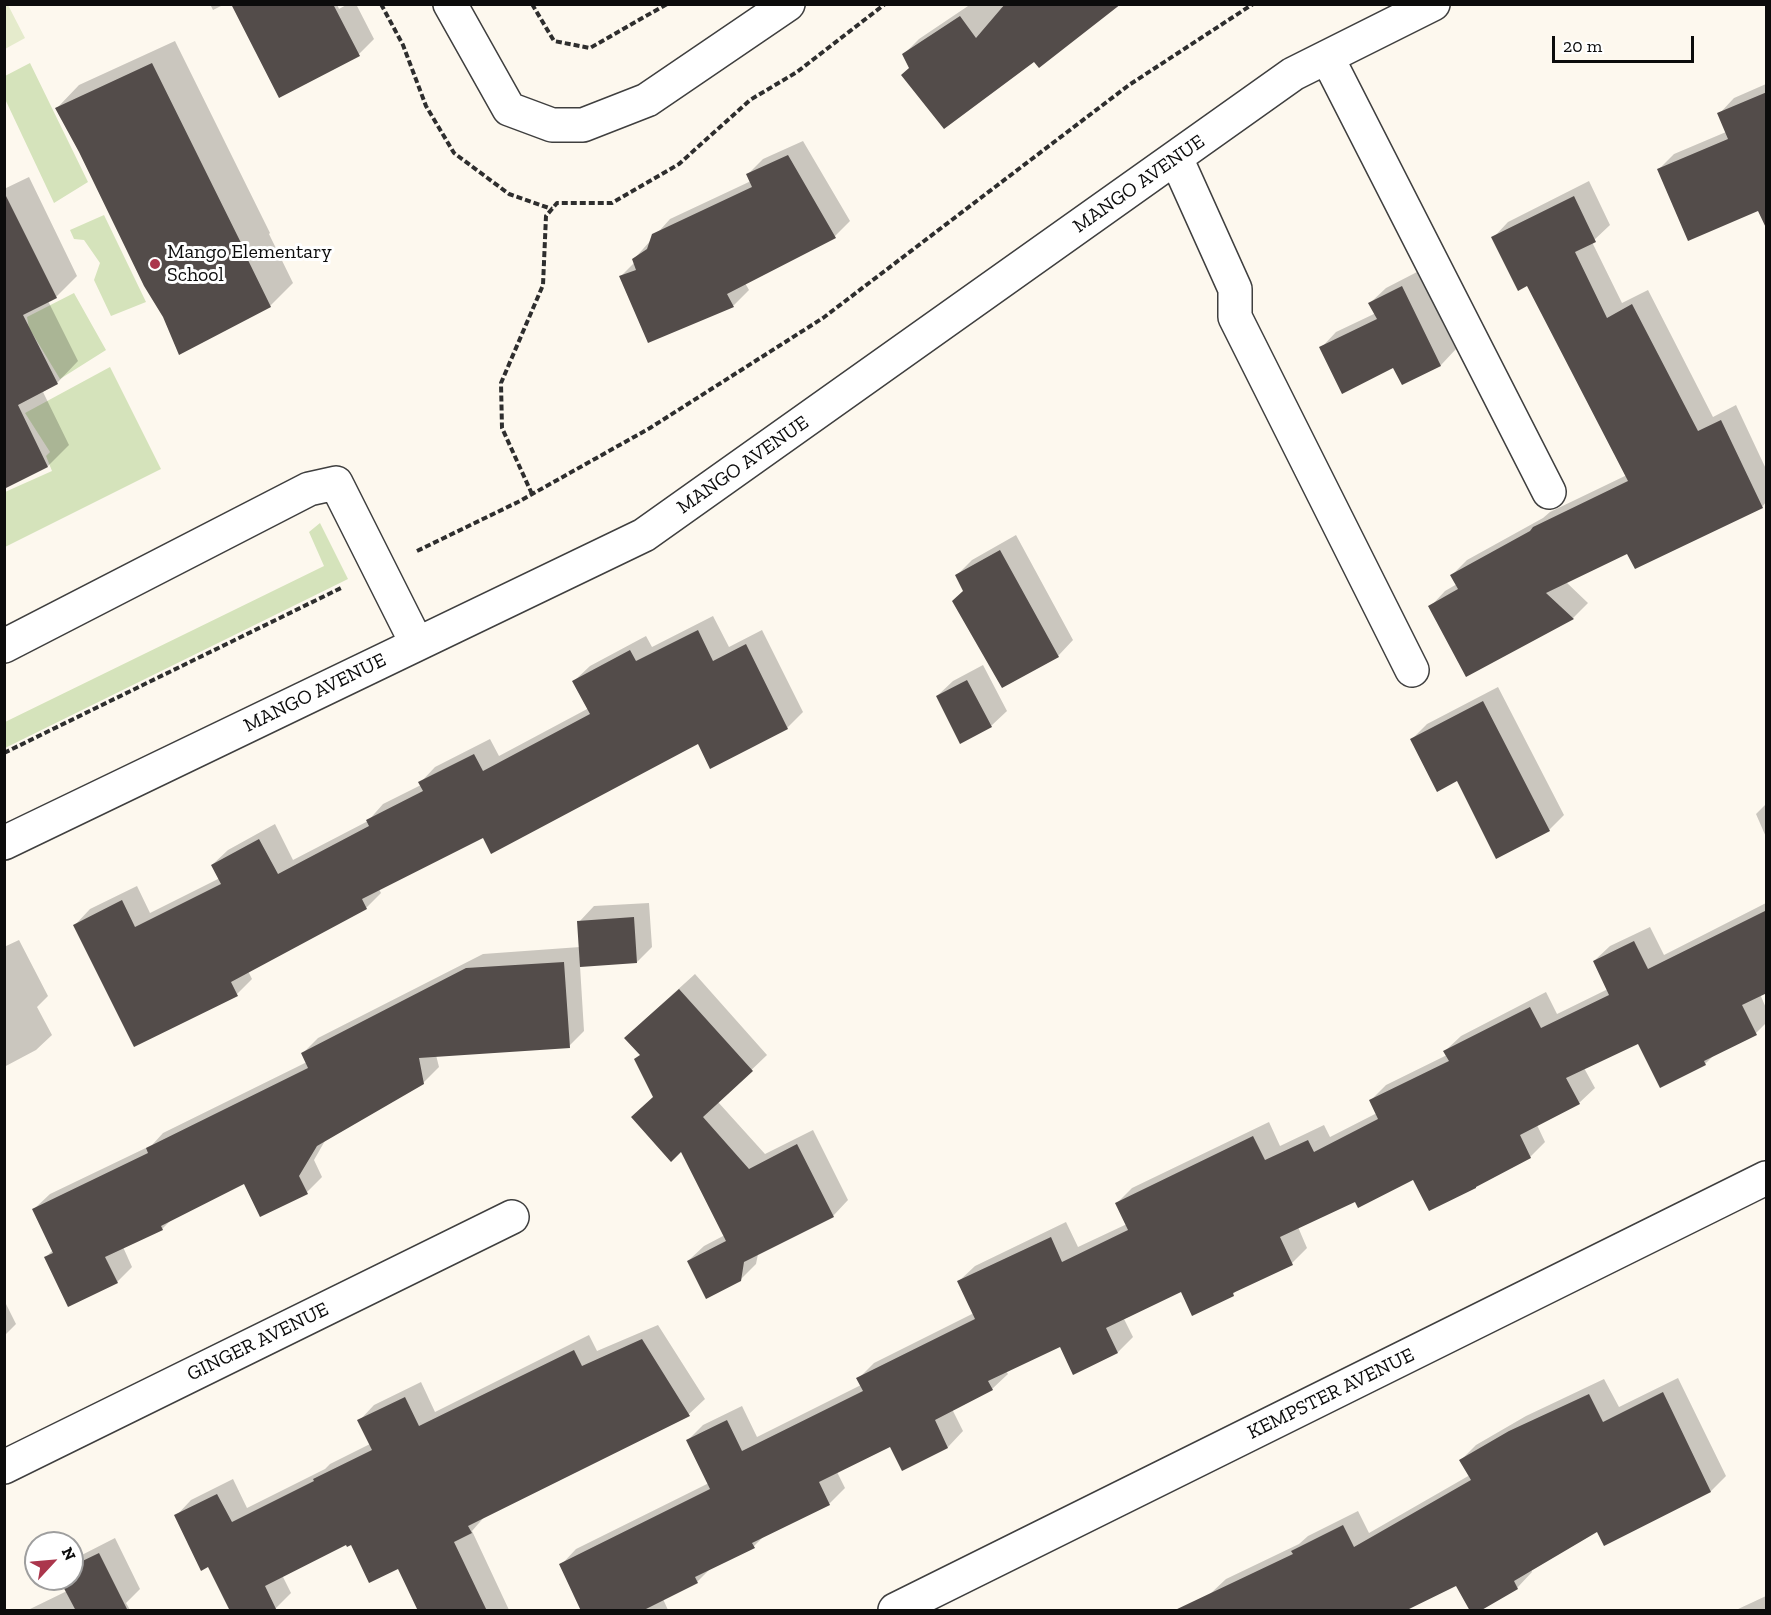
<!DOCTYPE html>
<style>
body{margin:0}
#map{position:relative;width:1771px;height:1615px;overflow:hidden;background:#fdf8ee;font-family:"Zilla Slab",serif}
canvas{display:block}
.frame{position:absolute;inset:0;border:6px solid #0c0c0c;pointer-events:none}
.north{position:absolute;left:24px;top:1531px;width:60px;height:60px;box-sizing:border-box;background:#fff;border:2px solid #9e9e9e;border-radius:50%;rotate:64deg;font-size:16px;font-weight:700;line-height:24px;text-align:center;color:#0c0c0c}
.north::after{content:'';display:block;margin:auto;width:21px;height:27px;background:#ab364c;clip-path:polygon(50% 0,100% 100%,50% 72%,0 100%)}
.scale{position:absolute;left:1552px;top:36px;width:142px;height:27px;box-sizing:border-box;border:3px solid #0c0c0c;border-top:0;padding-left:8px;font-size:18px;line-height:21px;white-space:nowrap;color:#0c0c0c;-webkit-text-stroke:4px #fff;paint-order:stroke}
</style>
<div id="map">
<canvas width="1771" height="1615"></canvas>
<div class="frame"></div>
<div class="north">N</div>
<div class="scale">20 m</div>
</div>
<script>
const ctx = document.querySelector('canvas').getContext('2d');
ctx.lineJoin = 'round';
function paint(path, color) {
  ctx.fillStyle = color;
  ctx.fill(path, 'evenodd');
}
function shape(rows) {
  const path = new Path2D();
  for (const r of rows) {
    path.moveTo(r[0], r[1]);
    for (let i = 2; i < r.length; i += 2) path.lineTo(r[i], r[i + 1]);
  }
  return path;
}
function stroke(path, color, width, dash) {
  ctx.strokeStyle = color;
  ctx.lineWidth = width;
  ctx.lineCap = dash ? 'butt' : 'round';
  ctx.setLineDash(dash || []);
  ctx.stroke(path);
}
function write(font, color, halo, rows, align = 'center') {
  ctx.font = font + ' "Zilla Slab",serif';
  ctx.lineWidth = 6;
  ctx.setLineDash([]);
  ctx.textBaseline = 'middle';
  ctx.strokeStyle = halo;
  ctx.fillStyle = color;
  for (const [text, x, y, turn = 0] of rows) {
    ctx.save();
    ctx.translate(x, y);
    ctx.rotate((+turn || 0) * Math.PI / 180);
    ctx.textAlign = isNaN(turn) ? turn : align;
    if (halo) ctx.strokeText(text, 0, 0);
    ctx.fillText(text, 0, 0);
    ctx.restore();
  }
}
paint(shape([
 [30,63,88,182,54,203,5,99,5,76],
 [104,215,146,302,111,316,94,280,100,263,84,240,74,239,70,230],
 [74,293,106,350,60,379,29,328,27,317],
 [110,367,161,469,5,547,5,492,52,471,46,456,50,452,25,413],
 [320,523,348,579,5,748,5,722,324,566,309,532]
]), '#d5e3bb');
paint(shape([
 [5,4,8,5,25,38,5,49]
]), '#e5ebcc');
paint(shape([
 [210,4,225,4,213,10],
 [232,4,337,4,339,9,348,4,356,4,374,39,359,54],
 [971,4,1117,4,1034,60,910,68,904,54,919,39],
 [175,41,270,233,269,234,293,283,270,306,164,317,57,108,79,85],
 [1766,84,1766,205,1659,169,1674,154,1726,132,1719,114,1734,98],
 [803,141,850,221,835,236,745,283,749,290,734,305,649,341,620,277,635,262,634,259,670,219,751,181,748,174,763,159],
 [29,177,77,276,56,297,48,301,78,361,57,383,43,392,69,445,48,466,4,488,4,189],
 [1589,181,1610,225,1592,242,1622,303,1648,290,1713,417,1736,405,1766,469,1766,502,1762,507,1628,552,1566,582,1588,603,1573,618,1430,607,1445,591,1457,584,1452,575,1467,560,1543,518,1550,512,1627,475,1528,284,1493,238,1508,222],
 [1417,272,1456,349,1441,365,1403,383,1394,366,1321,348,1336,332,1376,313,1370,303,1386,288],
 [1016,535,1073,640,1058,656,965,590,957,575,972,560],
 [713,616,729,647,762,630,803,712,787,728,711,767,698,741,484,836,379,889,381,893,366,908,248,971,252,979,237,994,75,925,90,909,137,886,150,913,220,878,212,865,228,850,275,824,293,860,368,821,383,804,421,785,420,783,435,767,490,739,499,756,589,708,574,681,590,666,646,636,652,647],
 [983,665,1007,711,991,726,937,696,953,681],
 [1498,687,1564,815,1549,830,1412,739,1427,724],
 [1766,804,1766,837,1756,814],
 [649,903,652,947,637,962,580,966,584,1031,569,1046,436,1055,439,1067,423,1083,326,1139,314,1160,322,1177,307,1192,245,1182,172,1219,162,1229,123,1247,132,1267,117,1282,46,1257,53,1250,34,1209,50,1194,152,1145,163,1133,307,1062,303,1053,318,1038,483,954,580,947,579,922,594,906],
 [1766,903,1766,991,1760,994,1766,1008,1766,1023,1756,1033,1715,1054,1705,1064,1639,1042,1584,1068,1595,1088,1579,1103,1537,1125,1545,1142,1530,1157,1414,1178,1356,1200,1298,1227,1307,1248,1292,1263,1239,1288,1233,1294,1182,1290,1124,1319,1133,1337,1118,1352,1061,1345,1006,1371,1008,1374,992,1389,952,1409,963,1431,948,1447,902,1469,891,1445,837,1472,845,1488,829,1504,765,1535,754,1546,713,1566,697,1582,663,1599,668,1610,583,1610,561,1565,576,1549,709,1483,688,1440,703,1425,742,1406,757,1437,861,1385,858,1379,874,1363,974,1313,959,1281,975,1266,1066,1222,1078,1247,1127,1224,1117,1203,1132,1188,1269,1122,1280,1146,1324,1125,1330,1137,1377,1113,1371,1100,1386,1085,1447,1055,1445,1051,1461,1036,1546,992,1557,1014,1608,989,1594,961,1610,946,1650,927,1664,955],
 [19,940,48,996,37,1007,52,1035,36,1050,4,1067,4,947],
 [695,974,767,1055,718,1102,765,1154,813,1130,848,1200,833,1216,758,1254,756,1264,740,1280,688,1261,704,1246,725,1235,655,1096,641,1054,642,1022],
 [4,1300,16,1324,4,1336],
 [658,1325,705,1399,689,1414,486,1515,472,1531,509,1610,420,1610,398,1567,352,1543,346,1543,282,1575,291,1593,275,1609,209,1565,176,1516,191,1500,233,1479,247,1508,325,1469,330,1464,370,1444,359,1421,374,1405,421,1382,435,1412,589,1335,597,1351],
 [1678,1378,1726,1476,1711,1491,1598,1529,1531,1569,1532,1572,1517,1588,1456,1584,1210,1594,1226,1579,1299,1544,1308,1536,1358,1511,1369,1533,1470,1475,1461,1460,1476,1445,1526,1416,1604,1379,1619,1407],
 [115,1538,140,1589,126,1603,130,1610,28,1610,67,1591,61,1579,72,1579,72,1561,74,1559],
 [1766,1596,1766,1610,1736,1610]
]), '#0003');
paint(shape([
 [231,4,333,4,360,56,279,98],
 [1005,4,1121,4,1039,68,1034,62,944,129,901,75,909,68,902,54,960,16,976,38],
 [152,63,248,257,247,258,271,307,179,355,163,317,144,286,79,152,55,108],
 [1767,92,1767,230,1758,211,1688,241,1657,169,1728,139,1717,113],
 [788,155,836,238,727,294,734,307,648,343,619,276,636,270,632,259,647,249,652,234,752,187,746,174],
 [4,192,57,298,23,315,58,384,18,405,48,467,4,489],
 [1574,196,1596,242,1575,252,1607,318,1632,304,1698,431,1721,420,1763,508,1635,569,1627,554,1546,593,1574,619,1466,677,1428,606,1458,589,1450,575,1530,531,1533,527,1628,481,1527,286,1518,291,1491,237],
 [1402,286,1441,366,1402,385,1393,368,1342,394,1319,347,1377,319,1368,303],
 [1000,550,1059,657,1002,688,952,601,963,591,955,575],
 [698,630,713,661,746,644,788,729,710,769,698,744,491,854,483,838,362,899,367,909,231,982,238,996,134,1047,73,925,122,900,135,927,221,884,211,865,259,839,278,874,369,826,366,820,423,791,418,782,474,754,483,771,590,714,572,681,630,650,636,661],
 [967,680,992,727,960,744,936,696],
 [1483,701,1550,831,1496,859,1457,781,1437,792,1410,739],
 [1767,910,1767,993,1742,1005,1757,1035,1704,1061,1706,1065,1660,1088,1638,1044,1566,1078,1580,1104,1520,1135,1531,1158,1476,1187,1476,1188,1429,1211,1413,1180,1358,1208,1355,1202,1280,1237,1293,1265,1233,1293,1234,1296,1192,1316,1181,1292,1106,1328,1118,1353,1073,1375,1060,1347,988,1381,993,1390,935,1420,948,1448,902,1471,890,1447,819,1482,830,1505,752,1543,755,1548,695,1577,698,1583,642,1611,581,1611,559,1564,710,1489,686,1440,727,1420,742,1451,863,1391,856,1378,975,1319,957,1281,1051,1237,1062,1262,1128,1230,1115,1203,1253,1136,1265,1160,1308,1140,1314,1152,1378,1119,1369,1100,1449,1061,1443,1051,1530,1007,1541,1028,1609,995,1593,961,1634,941,1648,969],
 [634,917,637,963,580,967,577,921],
 [564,962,570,1048,419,1058,424,1084,317,1146,299,1176,308,1194,260,1217,244,1184,161,1226,163,1230,105,1257,118,1283,68,1307,44,1257,53,1253,32,1209,148,1153,146,1148,308,1068,301,1053,466,968],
 [679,989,753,1071,703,1117,749,1169,797,1144,834,1217,744,1262,741,1281,706,1299,687,1261,726,1241,681,1152,671,1162,631,1117,653,1097,634,1059,640,1055,624,1038],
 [642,1339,690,1416,468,1526,472,1533,454,1542,487,1611,418,1611,398,1569,369,1583,351,1545,347,1547,346,1545,265,1586,277,1611,230,1611,208,1567,201,1571,174,1515,217,1494,232,1522,314,1481,313,1479,372,1450,357,1420,405,1397,419,1426,574,1350,582,1366],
 [1663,1392,1711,1492,1604,1546,1597,1532,1514,1581,1518,1589,1480,1611,1470,1611,1456,1586,1405,1611,1173,1611,1293,1554,1291,1551,1343,1525,1354,1547,1471,1480,1459,1460,1509,1431,1589,1394,1603,1422],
 [99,1553,128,1611,76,1611,59,1579,72,1579,72,1566]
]), '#534c4a');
const minor = shape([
 [450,4,509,109,552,125,583,125,647,100,788,4],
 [1327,57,1549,492],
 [1176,158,1235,289,1235,317,1412,670],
 [4,646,309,489,336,483,417,644],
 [4,843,644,535,1293,74,1433,4],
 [4,1467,512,1217],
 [895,1610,1766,1178]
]);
stroke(minor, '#3f3f3f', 36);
stroke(shape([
 [381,4,403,45,426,106,454,153,509,194,552,209],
 [532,4,554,41,590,48,667,4],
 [532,494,502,428,501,383,543,285,546,216,557,203,612,203,679,164,750,100,797,72,885,4],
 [417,551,518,502,650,428,823,318,1129,85,1253,4],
 [4,753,343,587]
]), '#2e2e2e', 4, [6, 3]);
stroke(minor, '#fff', 33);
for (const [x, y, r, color] of [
 [155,264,6,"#ab364c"]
]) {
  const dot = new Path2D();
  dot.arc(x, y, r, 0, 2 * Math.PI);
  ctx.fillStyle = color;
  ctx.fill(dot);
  stroke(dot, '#fff', 2);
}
write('20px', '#0c0c0c', '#fff', [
 ["MANGO AVENUE",1139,184,-35],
 ["MANGO AVENUE",743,465,-35],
 ["MANGO AVENUE",315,693,-26],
 ["GINGER AVENUE",258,1342,-26],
 ["KEMPSTER AVENUE",1331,1394,-26]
]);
write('20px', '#0c0c0c', '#fff', [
 ["Mango Elementary",167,252],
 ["School",167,275]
], 'left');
</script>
